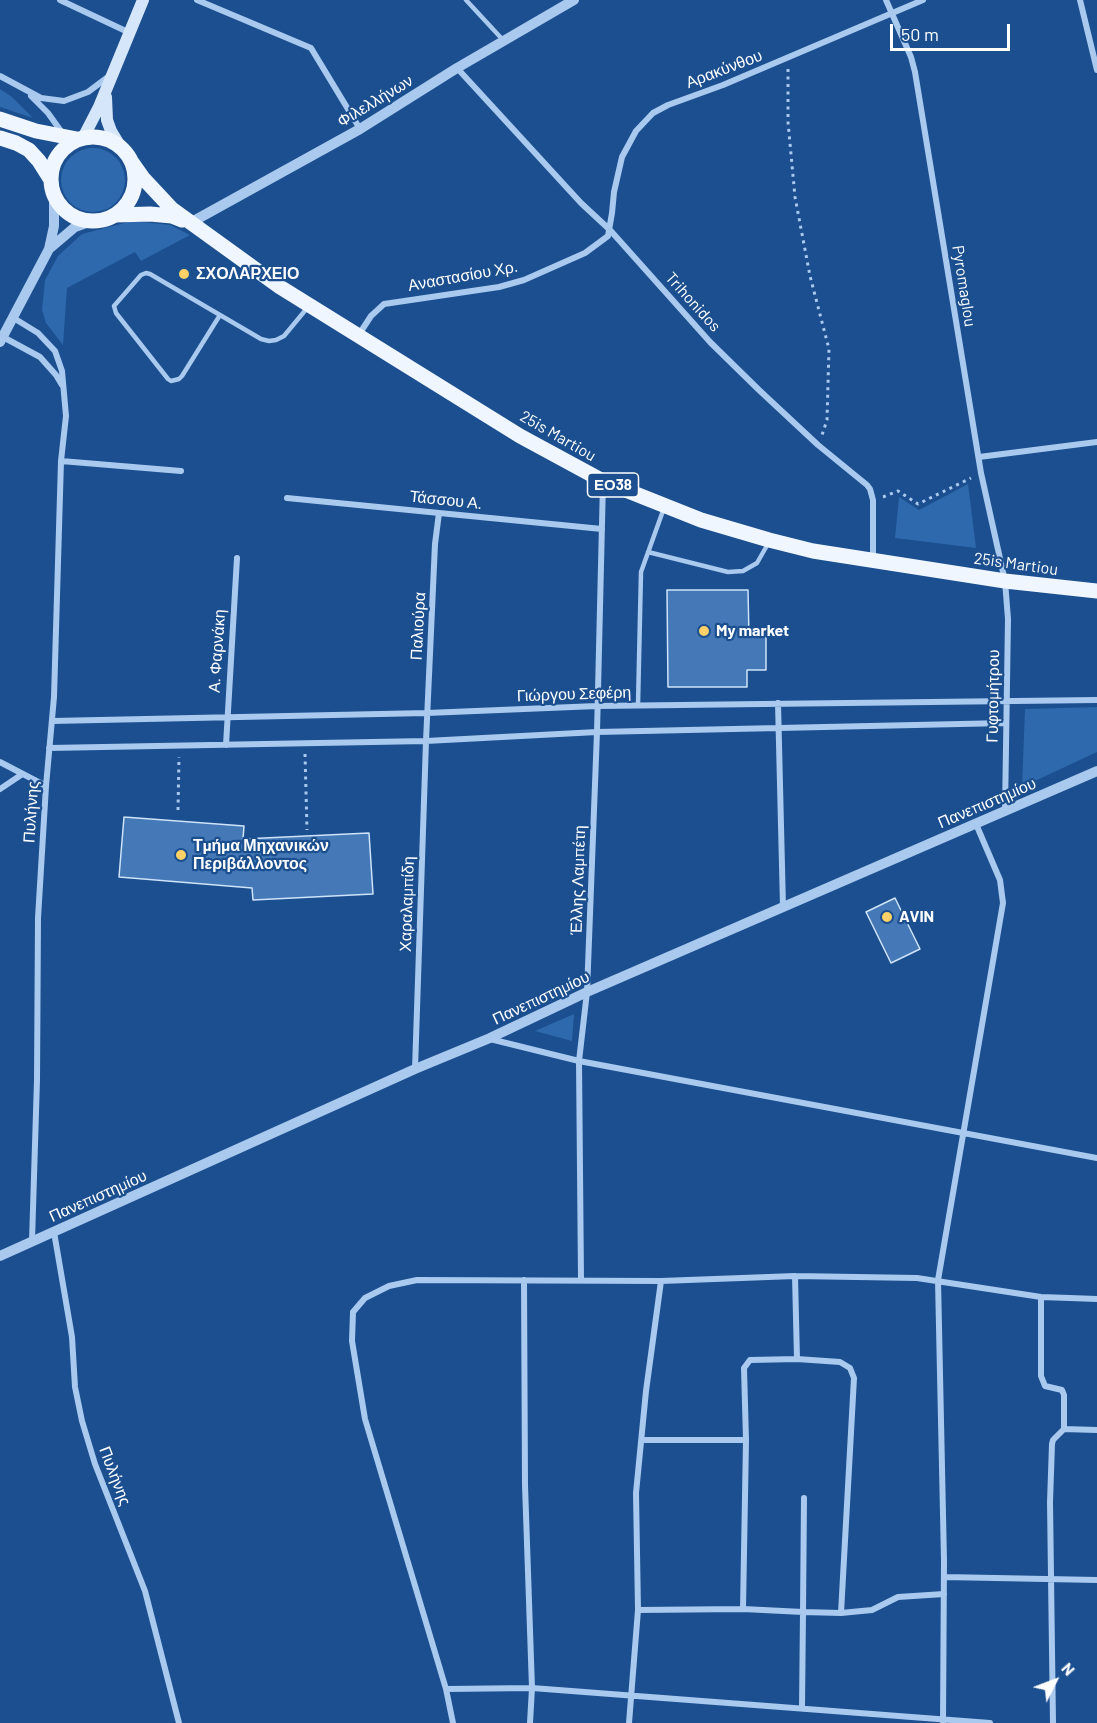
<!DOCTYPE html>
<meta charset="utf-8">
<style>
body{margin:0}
#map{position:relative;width:1097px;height:1723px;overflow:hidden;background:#1b4f8f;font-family:Barlow,sans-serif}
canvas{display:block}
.north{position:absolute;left:1025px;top:1651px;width:60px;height:60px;-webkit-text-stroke:4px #1b4f8f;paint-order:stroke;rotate:48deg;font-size:16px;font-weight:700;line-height:24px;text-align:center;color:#fff}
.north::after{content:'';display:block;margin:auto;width:21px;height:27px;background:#fff;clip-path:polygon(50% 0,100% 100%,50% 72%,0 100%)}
.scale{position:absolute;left:890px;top:24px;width:120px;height:27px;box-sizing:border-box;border:3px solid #fff;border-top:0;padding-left:8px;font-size:18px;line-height:21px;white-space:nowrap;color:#fff;-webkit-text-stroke:4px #1b4f8f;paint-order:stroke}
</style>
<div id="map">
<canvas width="1097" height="1723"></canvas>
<div class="north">N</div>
<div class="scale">50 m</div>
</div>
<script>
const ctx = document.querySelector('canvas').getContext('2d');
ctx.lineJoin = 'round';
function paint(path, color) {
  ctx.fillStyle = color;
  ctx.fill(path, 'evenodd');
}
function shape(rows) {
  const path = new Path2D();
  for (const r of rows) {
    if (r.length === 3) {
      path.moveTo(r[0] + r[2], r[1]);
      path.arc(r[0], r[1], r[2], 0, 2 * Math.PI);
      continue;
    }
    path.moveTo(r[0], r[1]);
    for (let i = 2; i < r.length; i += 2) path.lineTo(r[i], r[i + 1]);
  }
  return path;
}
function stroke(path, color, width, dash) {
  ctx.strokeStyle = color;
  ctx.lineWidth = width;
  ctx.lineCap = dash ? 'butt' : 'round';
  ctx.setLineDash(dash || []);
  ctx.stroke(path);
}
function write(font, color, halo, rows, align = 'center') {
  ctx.font = font + ' Barlow,sans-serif';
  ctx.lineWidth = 4.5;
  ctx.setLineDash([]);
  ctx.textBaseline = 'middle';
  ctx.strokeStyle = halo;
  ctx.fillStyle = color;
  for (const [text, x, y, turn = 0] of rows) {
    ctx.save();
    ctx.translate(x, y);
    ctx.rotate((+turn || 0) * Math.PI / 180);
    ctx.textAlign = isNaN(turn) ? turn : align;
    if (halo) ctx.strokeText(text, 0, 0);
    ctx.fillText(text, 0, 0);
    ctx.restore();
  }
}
paint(shape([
 [0,89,12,97,33,118,0,107],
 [93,180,32],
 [132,221,170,225,190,235,141,261,135,252,67,288,63,345,46,323,42,310,45,280,58,256,82,234],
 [968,484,976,548,895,538,899,497,919,510],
 [1097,707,1097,752,1022,787,1025,709],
 [574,1014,572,1041,535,1031]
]), '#2e69ad');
const building = shape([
 [667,590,748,590,749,637,766,637,766,670,747,670,747,687,668,687,667,590],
 [124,817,244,826,243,839,369,833,373,894,253,900,252,888,119,877,124,817],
 [895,898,920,949,891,963,866,912,895,898]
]);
paint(building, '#4478b7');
stroke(building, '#cfe3fa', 1.5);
stroke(shape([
 [788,69,788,122,795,197,810,276,829,349,827,420,822,435],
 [883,497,898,491,918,504,971,478],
 [305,754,307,830],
 [178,810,179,757]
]), '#a9c9ee', 3, [3, 4.5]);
stroke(shape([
 [466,0,503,40],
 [220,315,182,376,179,379,171,381,168,379,116,313,114,306,141,275,146,273,150,274,261,339,269,341,276,340,284,336,308,307],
 [648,552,728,572,743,571,757,563,769,542],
 [638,705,641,572,664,508]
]), '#a9c9ee', 4.5);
stroke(shape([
 [60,0,130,33],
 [197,0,311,48,360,129],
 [886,0,911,57,915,72,981,473,1005,581,1008,619,1005,811],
 [1080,0,1097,70],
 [457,68,581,203,610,230,710,342,759,390,818,445,867,485,870,489,873,500,873,561],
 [0,76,41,98,64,101,88,92,108,77],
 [31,96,48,113,63,134],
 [12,317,38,333,55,351,62,371,66,416,61,461,54,697,46,786,38,918,37,1080,32,1241],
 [358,336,371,316,384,304,499,287,524,280,585,253,608,236,612,213,614,192,622,157,636,131,653,113,668,105,723,85,923,0],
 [3,337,40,357,56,375,62,385],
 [979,457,1097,442],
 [61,461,181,471],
 [287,498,602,529],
 [778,703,783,907],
 [52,721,427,713,597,706,1097,700],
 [226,745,237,558],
 [49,748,426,741,597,732,1006,723],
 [0,762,46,786],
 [0,789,21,775],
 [490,1039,579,1061,1097,1158],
 [415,1069,426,741,435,544,439,513],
 [54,1232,72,1337,75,1387,82,1421,95,1464,145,1591,179,1723],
 [795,1276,797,1359,840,1362,850,1368,854,1378,841,1613,803,1612,802,1708],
 [581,1279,579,1061,587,992,597,732,603,482],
 [524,1280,525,1485,532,1688,530,1723],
 [1041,1297,1041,1376,1045,1386,1062,1390,1064,1395,1064,1429,1053,1440,1052,1444,1050,1502,1053,1723],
 [1064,1429,1097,1430],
 [642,1440,746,1440],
 [944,1577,1097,1580],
 [743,1609,803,1612,804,1498],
 [638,1610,743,1609,746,1440,744,1368,750,1360,797,1359],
 [841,1613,872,1610,898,1597,944,1594],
 [446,1689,532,1688,990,1723],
 [453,1723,446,1689,365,1419,352,1341,353,1312,365,1298,389,1286,417,1280,661,1281,795,1276,917,1278,1041,1297,1097,1299],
 [629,1723,638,1610,636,1493,646,1391,661,1281],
 [943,1723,944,1561,938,1280,1003,903,1000,880,976,824]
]), '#a9c9ee', 6);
stroke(shape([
 [190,223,360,129,457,68,574,0],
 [49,249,75,227,92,221],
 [0,342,49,249,54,226,54,196],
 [0,1256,415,1069,490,1038,587,992,1097,771]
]), '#a9c9ee', 10);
stroke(shape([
 [106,97,107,120,111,131,120,146],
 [83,138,99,107,143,0]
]), '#d6e6fa', 12);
stroke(shape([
 [0,119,36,131,77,139],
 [93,179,42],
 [0,138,16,143,29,150,39,161,51,180],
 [131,161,143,178,172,209,280,287,520,436,603,481,701,520,769,540,813,551,1005,581,1097,591],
 [115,215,150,214,172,216,182,220]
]), '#f0f6ff', 15);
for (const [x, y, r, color] of [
 [184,274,6,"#ffd166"],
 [704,631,6,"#ffd166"],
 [181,855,6,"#ffd166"],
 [887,917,6,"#ffd166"]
]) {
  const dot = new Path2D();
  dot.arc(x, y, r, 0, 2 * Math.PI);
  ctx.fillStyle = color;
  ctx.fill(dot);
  stroke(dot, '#1b4f8f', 2);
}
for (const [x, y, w] of [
 [613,485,51]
]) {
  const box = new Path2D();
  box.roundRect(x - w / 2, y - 12, w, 24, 4.5);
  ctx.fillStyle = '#1b4f8f';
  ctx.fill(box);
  stroke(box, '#fff', 1.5);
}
write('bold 15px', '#fff', null, [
 ["ΕΟ38",613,485]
]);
write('16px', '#fff', '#1b4f8f', [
 ["Αρακύνθου",724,69,-21],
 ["Φιλελλήνων",375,101,-31],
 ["Αναστασίου Χρ.",463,276,-10],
 ["Pyromaglou",964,286,81],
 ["Trihonidos",693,302,48],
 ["25is Martiou",558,436,30],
 ["Τάσσου Α.",446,500,6],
 ["25is Martiou",1016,564,8],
 ["Παλιούρα",418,626,-87],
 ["Α. Φαρνάκη",217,651,-86],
 ["Γιώργου Σεφέρη",574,694,-2],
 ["Γυφτομήτρου",993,696,-89],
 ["Πανεπιστημίου",987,803,-23],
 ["Πυλήνης",31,812,-86],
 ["Έλλης Λαμπέτη",578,880,-88],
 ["Χαραλαμπίδη",407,904,-88],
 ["Πανεπιστημίου",541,998,-25],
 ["Πανεπιστημίου",98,1196,-24],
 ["Πυλήνης",115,1476,69]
]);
write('bold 16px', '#fff', '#1b4f8f', [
 ["ΣΧΟΛΑΡΧΕΙΟ",196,274],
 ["My market",716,631],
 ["Τμήμα Μηχανικών",193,846],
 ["Περιβάλλοντος",193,864],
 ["AVIN",899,917]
], 'left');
</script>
